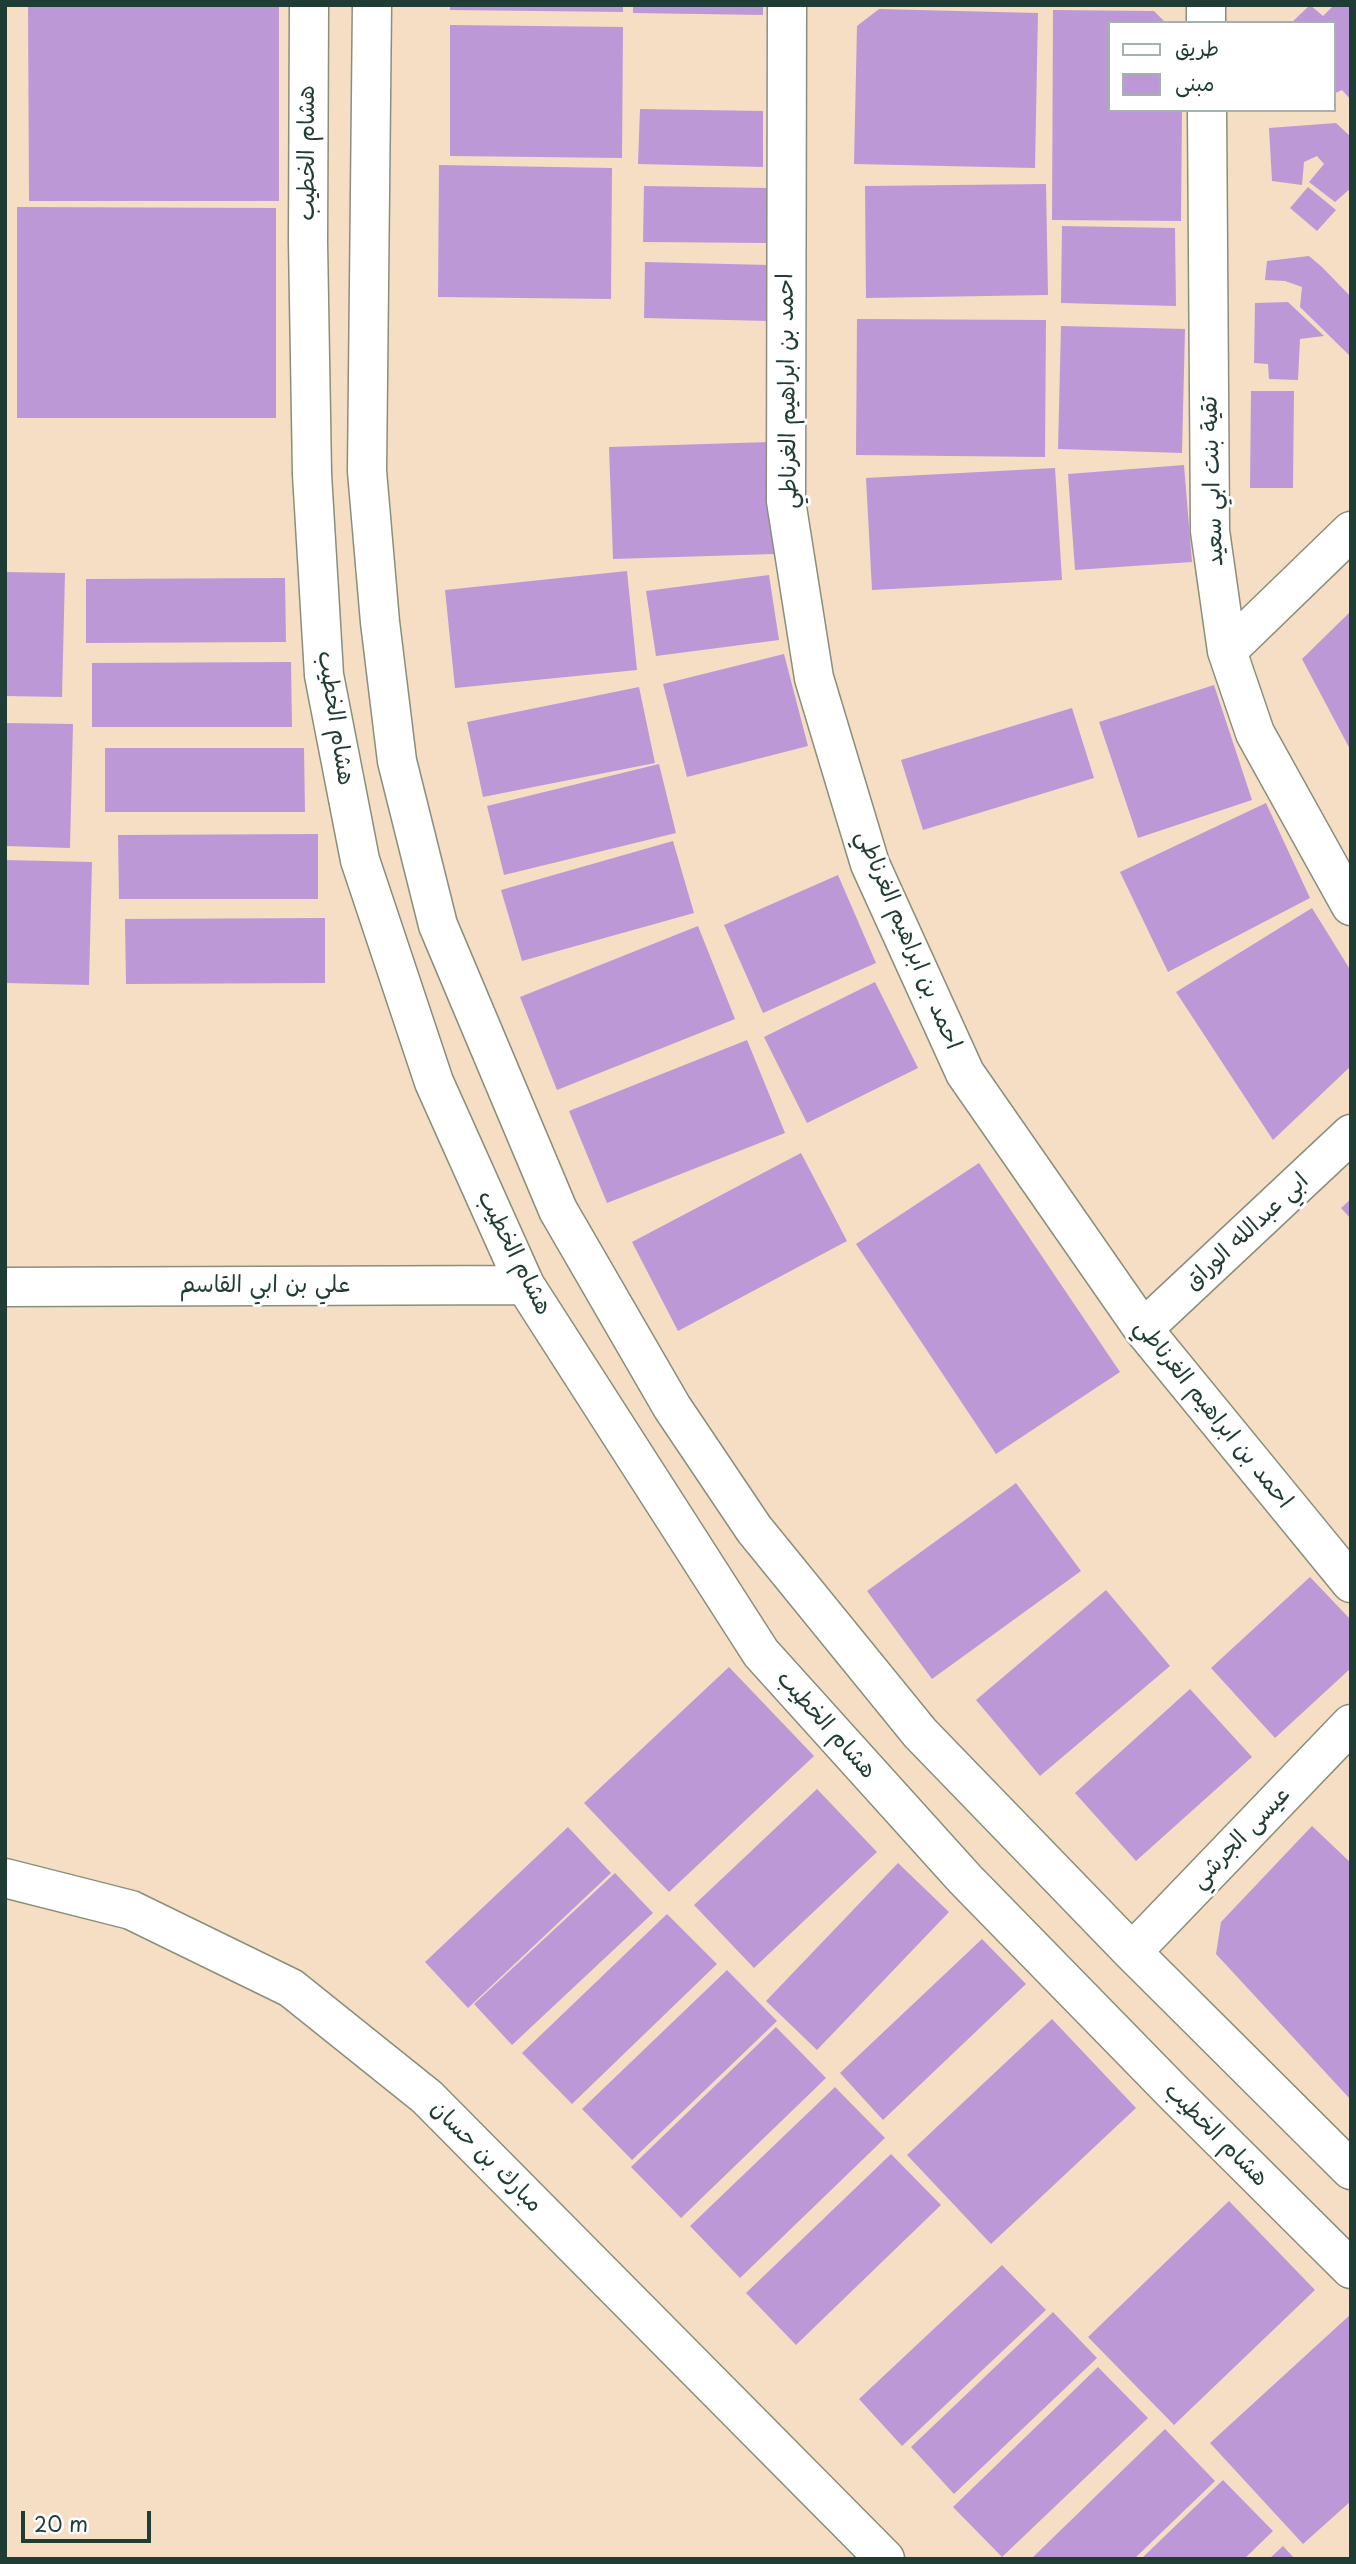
<!DOCTYPE html>
<meta charset="utf-8">
<style>
body{margin:0}
#map{position:relative;width:1356px;height:2564px;overflow:hidden;background:#f5dec4;font-family:"Playpen Sans","Playpen Sans Arabic",sans-serif}
canvas{display:block}
.frame{position:absolute;inset:0;border:7px solid #1f3d34;pointer-events:none}
.legend{position:absolute;left:1108px;top:21px;width:228px;height:91px;box-sizing:border-box;background:#fff;border:2px solid #a5b1ae;margin:0;padding:9px 12px;list-style:none;font-size:21px;color:#1f3d34}
.legend li{display:flex;align-items:center;gap:14px;height:35px}
.legend b{width:35px;border:2px solid #a5b1ae}
.scale{position:absolute;left:21px;top:2511px;width:130px;height:32px;box-sizing:border-box;border:4px solid #1f3d34;border-top:0;padding-left:9px;font-size:21px;line-height:24px;white-space:nowrap;color:#1f3d34;-webkit-text-stroke:5px #fff;paint-order:stroke}
</style>
<div id="map">
<canvas width="1356" height="2564"></canvas>
<div class="frame"></div>
<ul class="legend">
<li><b style="height:9px;background:#fff"></b>طريق</li>
<li><b style="height:19px;background:#bd98d7"></b>مبنى</li>
</ul>
<div class="scale">20 m</div>
</div>
<script>
const ctx = document.querySelector('canvas').getContext('2d');
ctx.lineJoin = 'round';
function paint(path, color) {
  ctx.fillStyle = color;
  ctx.fill(path, 'evenodd');
}
function shape(rows) {
  const path = new Path2D();
  for (const r of rows) {
    path.moveTo(r[0], r[1]);
    for (let i = 2; i < r.length; i += 2) path.lineTo(r[i], r[i + 1]);
  }
  return path;
}
function stroke(path, color, width, dash) {
  ctx.strokeStyle = color;
  ctx.lineWidth = width;
  ctx.lineCap = dash ? 'butt' : 'round';
  ctx.setLineDash(dash || []);
  ctx.stroke(path);
}
function write(font, color, halo, rows, align = 'center') {
  ctx.font = font + ' "Playpen Sans","Playpen Sans Arabic",sans-serif';
  ctx.lineWidth = 6;
  ctx.setLineDash([]);
  ctx.textBaseline = 'middle';
  ctx.strokeStyle = halo;
  ctx.fillStyle = color;
  for (const [text, x, y, turn = 0] of rows) {
    ctx.save();
    ctx.translate(x, y);
    ctx.rotate((+turn || 0) * Math.PI / 180);
    ctx.textAlign = isNaN(turn) ? turn : align;
    if (halo) ctx.strokeText(text, 0, 0);
    ctx.fillText(text, 0, 0);
    ctx.restore();
  }
}
paint(shape([
 [28,5,279,5,279,201,29,201],
 [450,5,623,5,623,12,450,10],
 [633,5,763,5,763,15,633,13],
 [1310,5,1323,16,1334,5,1351,5,1351,100,1342,90,1333,94,1333,23,1291,23],
 [879,9,1038,13,1035,168,854,164,857,26],
 [1053,10,1154,11,1166,23,1109,23,1109,110,1182,110,1181,221,1052,220],
 [450,25,623,27,622,158,450,156],
 [640,109,763,111,763,167,638,164],
 [1336,123,1351,137,1351,188,1335,202,1309,182,1324,164,1317,156,1304,162,1302,185,1272,181,1269,128],
 [439,165,612,168,611,299,438,297],
 [1046,184,1048,295,866,298,865,186],
 [644,186,768,188,767,243,643,242],
 [1308,187,1336,210,1317,231,1290,208],
 [17,207,276,208,276,418,17,418],
 [1062,226,1175,228,1176,306,1061,303],
 [1309,256,1322,267,1351,297,1351,357,1300,307,1302,287,1285,281,1265,280,1267,261],
 [645,262,769,265,768,321,644,318],
 [1288,302,1324,336,1300,339,1298,380,1269,379,1268,364,1254,363,1255,303],
 [857,319,1046,320,1045,457,856,455],
 [1061,326,1185,329,1182,453,1058,449],
 [1251,391,1294,391,1293,488,1250,488],
 [770,442,774,554,613,559,609,447],
 [1184,465,1192,562,1075,570,1068,474],
 [1055,468,1062,580,872,590,866,478],
 [627,571,637,670,455,688,445,590],
 [5,572,65,573,62,697,5,696],
 [769,575,779,640,656,656,646,591],
 [285,578,286,642,86,643,86,579],
 [1351,611,1351,751,1302,659],
 [784,654,808,746,687,777,663,684],
 [291,662,292,727,92,727,92,663],
 [1214,685,1252,800,1138,838,1099,722],
 [639,687,655,763,483,797,467,722],
 [1072,708,1094,778,923,830,901,760],
 [5,723,73,724,70,848,5,846],
 [105,748,304,748,305,812,105,812],
 [659,764,676,833,504,875,487,806],
 [1266,803,1310,898,1168,972,1120,872],
 [318,834,318,899,119,899,118,835],
 [673,841,694,913,522,961,501,890],
 [5,860,92,862,89,985,5,983],
 [838,875,876,963,763,1013,724,925],
 [1312,908,1351,971,1351,1066,1273,1140,1176,992],
 [325,918,325,983,126,984,125,919],
 [698,926,735,1019,557,1090,520,997],
 [875,982,918,1068,807,1123,764,1037],
 [747,1040,785,1133,607,1203,569,1111],
 [801,1153,847,1241,678,1331,632,1242],
 [979,1163,1120,1372,996,1454,856,1244],
 [1351,1199,1351,1219,1341,1208],
 [1016,1483,1081,1571,932,1679,867,1591],
 [1310,1577,1351,1620,1351,1668,1275,1738,1211,1668],
 [1106,1590,1170,1666,1040,1776,976,1700],
 [729,1667,814,1756,669,1892,584,1803],
 [1190,1689,1252,1757,1136,1861,1075,1793],
 [817,1789,877,1852,754,1968,694,1905],
 [1312,1826,1351,1863,1351,2100,1216,1954,1221,1922],
 [568,1827,611,1873,468,2008,425,1962],
 [898,1863,949,1912,817,2050,766,2001],
 [615,1873,653,1913,512,2045,474,2004],
 [667,1914,717,1964,572,2104,522,2053],
 [982,1939,1026,1984,883,2120,840,2073],
 [727,1970,777,2021,632,2160,582,2109],
 [1052,2019,1136,2108,991,2244,907,2155],
 [776,2027,826,2078,681,2218,631,2167],
 [835,2087,885,2138,740,2278,690,2226],
 [891,2154,941,2205,796,2345,746,2293],
 [1229,2201,1315,2290,1174,2425,1088,2337],
 [1002,2265,1046,2310,902,2446,859,2399],
 [1053,2312,1097,2358,954,2494,911,2447],
 [1351,2314,1351,2501,1303,2544,1210,2443],
 [1098,2367,1148,2418,1002,2557,953,2507],
 [1165,2429,1215,2481,1134,2559,1031,2559],
 [1223,2480,1273,2531,1244,2559,1141,2559],
 [1283,2546,1295,2559,1269,2559]
]), '#bd98d7');
const minor = shape([
 [309,5,308,242,312,474,324,675,360,860,434,1082,525,1285,761,1653,965,1879,1174,2093,1351,2269],
 [372,5,367,471,380,622,397,761,438,925,558,1210,672,1407,754,1529,920,1733,1132,1952,1351,2170],
 [787,5,786,501,814,678,870,864,965,1073,1143,1329,1351,1583],
 [1206,5,1206,23],
 [1207,110,1210,531,1227,651,1255,733,1351,906],
 [1227,651,1351,531],
 [5,1287,525,1285],
 [1143,1329,1351,1134],
 [5,1878,131,1910,291,1988,427,2097,885,2559],
 [1132,1952,1351,1724]
]);
stroke(minor, '#8a8e7c', 41);
stroke(minor, '#fff', 38);
write('23px', '#1f3d34', '#fff', [
 ["هشام الخطيب",308,153,-90],
 ["احمد بن ابراهيم الغرناطي",788,391,-91],
 ["تقية بنت ابي سعيد",1213,481,-92],
 ["هشام الخطيب",335,718,81],
 ["احمد بن ابراهيم الغرناطي",908,940,67],
 ["ابي عبدالله الوراق",1247,1232,-43],
 ["هشام الخطيب",514,1253,63],
 ["علي بن ابي القاسم",265,1286],
 ["احمد بن ابراهيم الغرناطي",1213,1414,51],
 ["هشام الخطيب",826,1725,48],
 ["عيسى الجرشي",1241,1838,-46],
 ["هشام الخطيب",1216,2135,45],
 ["مبارك بن حسان",486,2157,45]
]);
</script>
